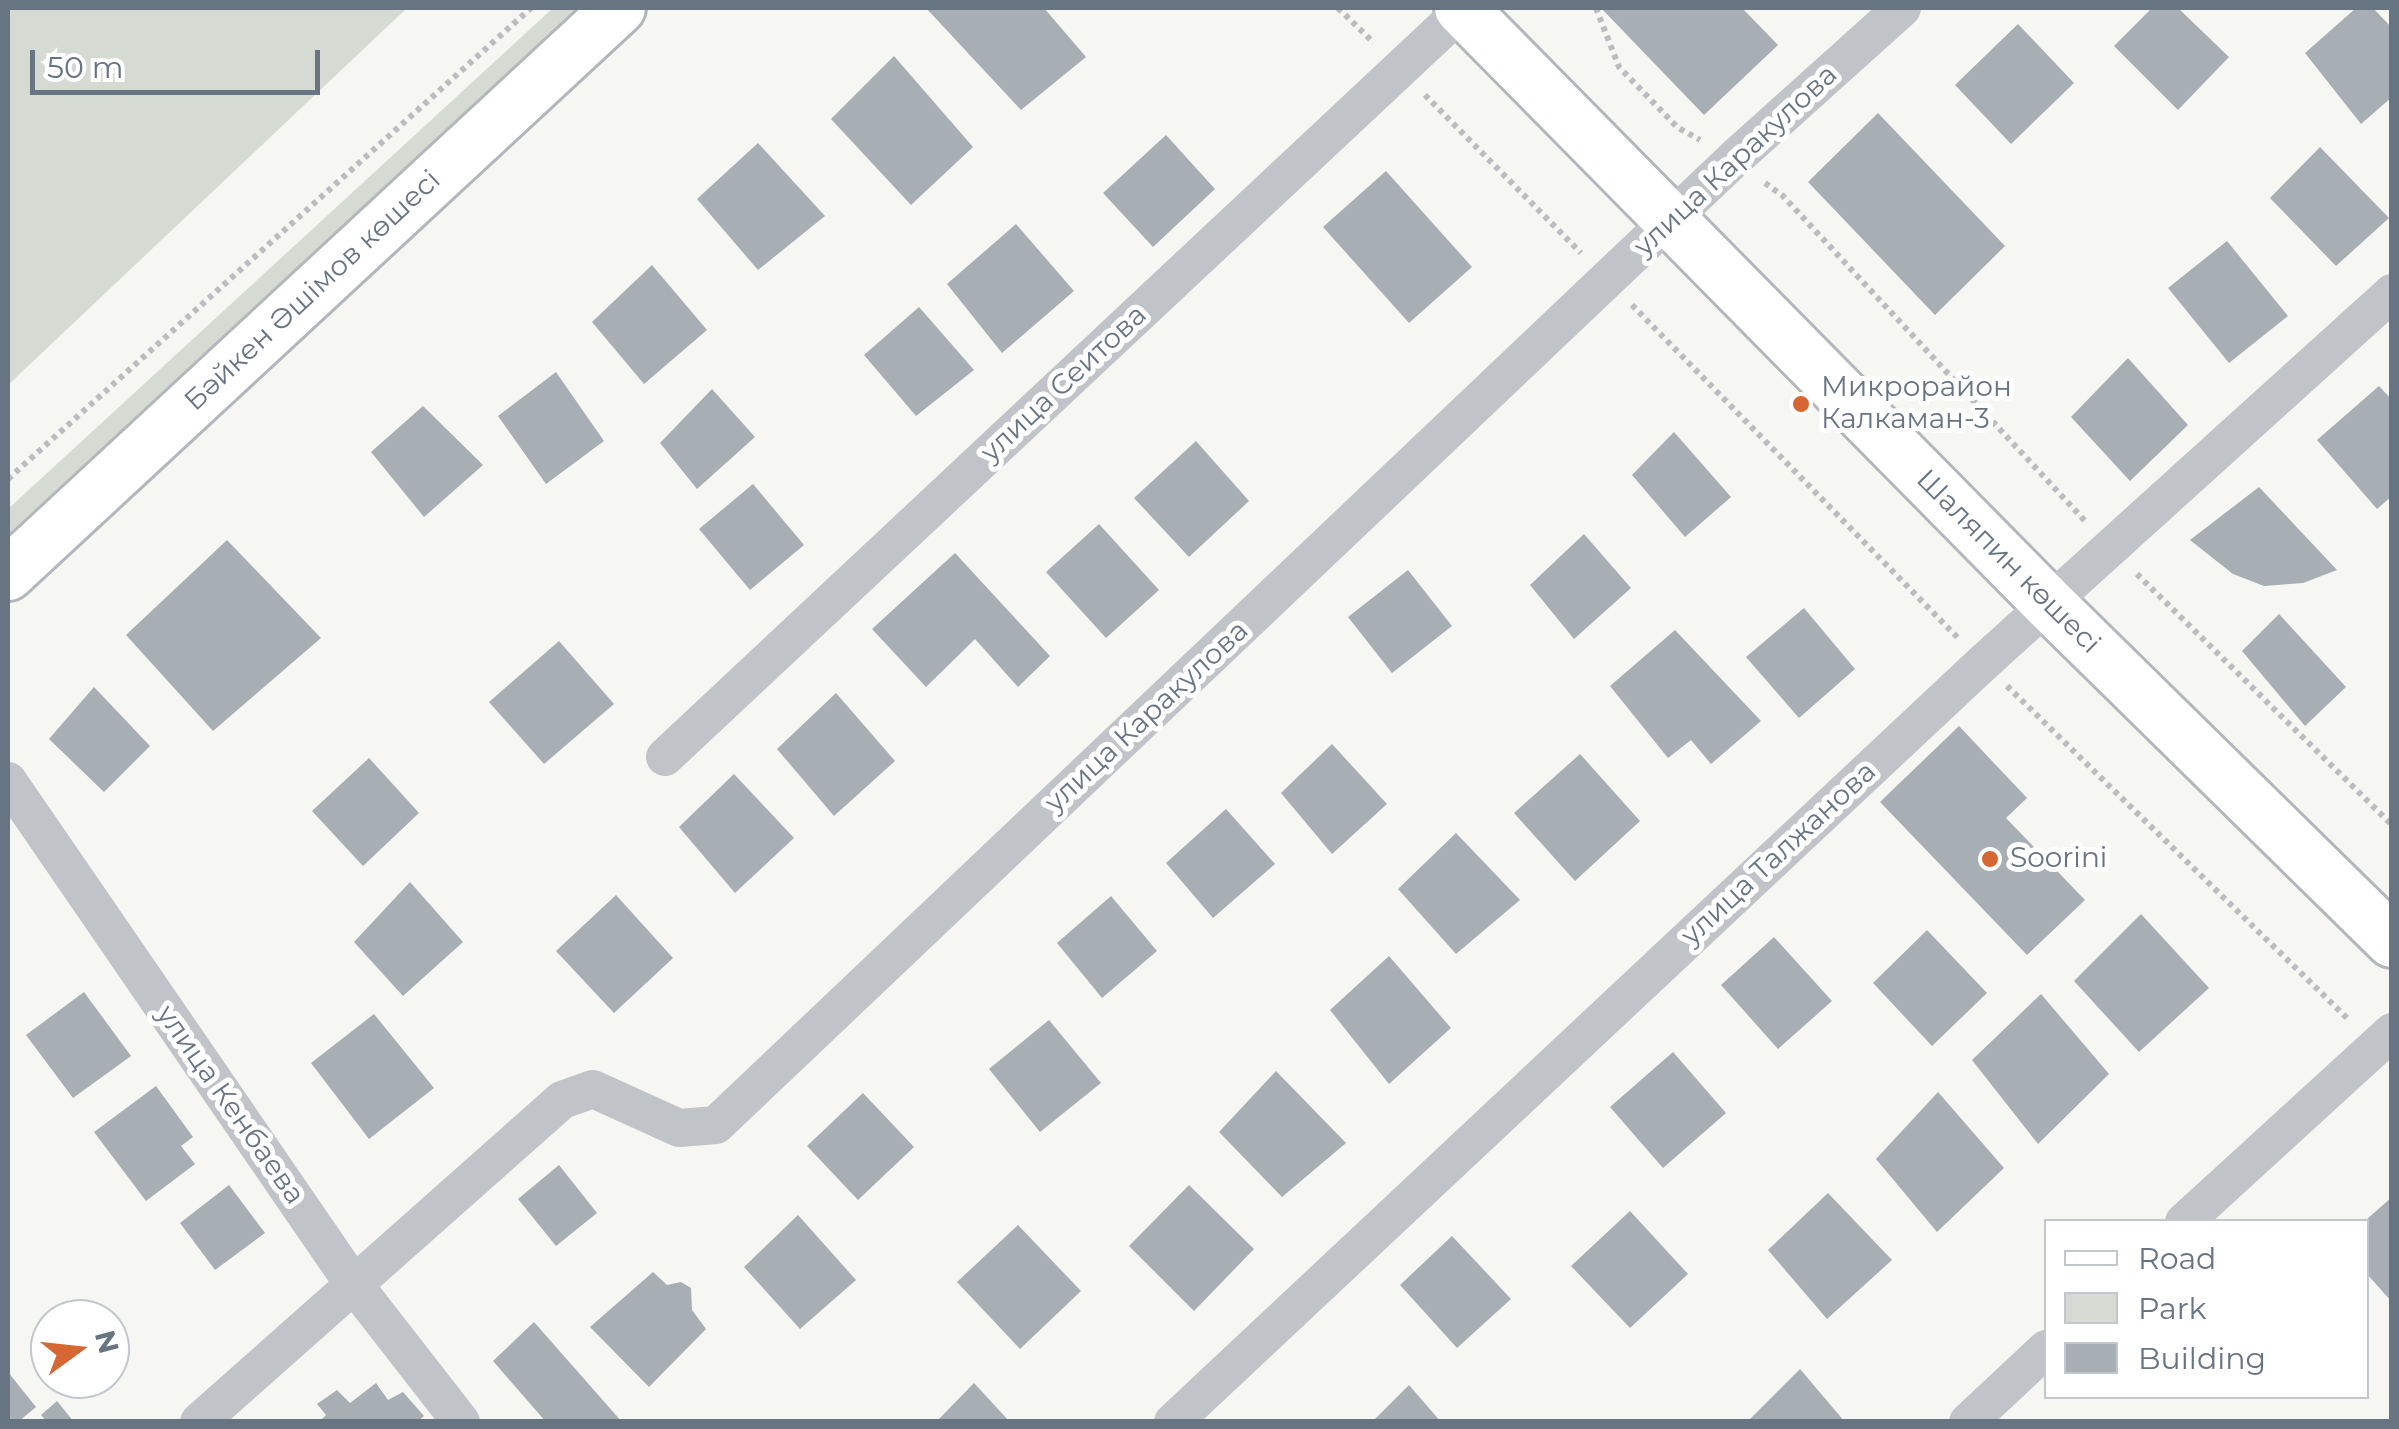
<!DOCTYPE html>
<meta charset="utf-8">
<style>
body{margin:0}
#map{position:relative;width:2399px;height:1429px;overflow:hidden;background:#f6f6f3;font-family:Montserrat,sans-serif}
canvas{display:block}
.frame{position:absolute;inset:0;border:10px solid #677482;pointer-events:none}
.legend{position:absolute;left:2044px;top:1219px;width:325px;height:180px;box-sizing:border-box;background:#fff;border:2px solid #c2c7cd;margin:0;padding:12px 18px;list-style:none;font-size:30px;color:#677482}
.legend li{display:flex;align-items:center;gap:20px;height:50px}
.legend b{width:50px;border:2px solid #c2c7cd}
.north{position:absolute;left:30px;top:1299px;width:100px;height:100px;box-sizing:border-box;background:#fff;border:2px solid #c2c7cd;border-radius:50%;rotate:75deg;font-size:28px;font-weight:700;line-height:40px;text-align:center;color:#677482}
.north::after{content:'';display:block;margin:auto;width:35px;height:45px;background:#d66733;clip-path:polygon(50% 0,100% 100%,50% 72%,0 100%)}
.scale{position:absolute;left:30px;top:50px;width:290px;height:45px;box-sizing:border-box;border:5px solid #677482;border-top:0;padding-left:12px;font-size:30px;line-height:35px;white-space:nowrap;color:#677482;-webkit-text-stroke:8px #fff;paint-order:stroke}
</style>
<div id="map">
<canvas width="2399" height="1429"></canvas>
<div class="frame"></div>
<ul class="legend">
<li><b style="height:12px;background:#fff"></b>Road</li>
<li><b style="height:28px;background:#d5dbd3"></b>Park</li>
<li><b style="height:28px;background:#a7aeb4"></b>Building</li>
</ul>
<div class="north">N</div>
<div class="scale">50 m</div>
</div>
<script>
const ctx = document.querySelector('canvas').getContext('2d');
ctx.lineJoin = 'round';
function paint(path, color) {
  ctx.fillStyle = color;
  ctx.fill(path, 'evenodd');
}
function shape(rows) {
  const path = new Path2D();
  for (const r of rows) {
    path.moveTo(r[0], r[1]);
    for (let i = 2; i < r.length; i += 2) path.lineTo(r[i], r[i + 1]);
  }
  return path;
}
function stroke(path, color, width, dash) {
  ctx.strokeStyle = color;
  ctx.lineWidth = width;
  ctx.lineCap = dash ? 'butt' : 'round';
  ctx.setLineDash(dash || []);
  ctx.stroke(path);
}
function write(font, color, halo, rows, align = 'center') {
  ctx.font = font + ' Montserrat,sans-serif';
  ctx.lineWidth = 10;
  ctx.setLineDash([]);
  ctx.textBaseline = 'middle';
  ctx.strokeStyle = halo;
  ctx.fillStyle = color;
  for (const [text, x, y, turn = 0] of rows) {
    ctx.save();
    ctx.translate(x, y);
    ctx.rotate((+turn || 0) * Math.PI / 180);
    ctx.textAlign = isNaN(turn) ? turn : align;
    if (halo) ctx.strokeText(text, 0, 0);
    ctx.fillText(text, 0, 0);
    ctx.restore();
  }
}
paint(shape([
 [8,8,407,8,8,385],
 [553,8,578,8,8,537,8,509]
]), '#d5dbd3');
paint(shape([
 [926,8,1044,8,1086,57,1021,110],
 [1601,8,1742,8,1778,45,1704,115],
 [2152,8,2178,8,2229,57,2178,110,2114,46],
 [2356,8,2373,8,2392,28,2392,97,2361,124,2305,53],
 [2018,24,2074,83,2011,144,1955,85],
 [894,56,973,147,911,205,831,119],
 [1878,113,2005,246,1935,315,1808,182],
 [1166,135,1215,189,1153,247,1103,193],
 [758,143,825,216,758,270,697,199],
 [2320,147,2389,218,2336,266,2270,198],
 [1386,171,1472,267,1409,323,1323,227],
 [1016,224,1074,291,1002,353,947,284],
 [2227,241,2288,316,2229,363,2168,288],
 [652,265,707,330,644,384,592,322],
 [919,307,974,370,916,416,864,355],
 [2128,358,2188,425,2130,481,2071,417],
 [556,372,604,441,546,484,498,416],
 [2379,386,2392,400,2392,496,2377,509,2317,440],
 [712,389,755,437,697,489,660,443],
 [423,406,483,465,424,517,371,452],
 [1674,432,1731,497,1685,537,1632,475],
 [1196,441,1249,501,1189,557,1134,498],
 [753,484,804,545,750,590,699,529],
 [2259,487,2337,570,2303,583,2264,586,2233,574,2190,540],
 [1099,524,1159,590,1106,638,1046,572],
 [1584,534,1631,588,1574,639,1530,585],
 [227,540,321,638,213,731,126,635],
 [955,553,1050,656,1018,687,975,639,926,687,872,629],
 [1408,570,1452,626,1392,673,1348,617],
 [1804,608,1855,669,1799,718,1746,657],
 [2279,614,2346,687,2305,726,2242,651],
 [1675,630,1761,721,1711,764,1691,740,1668,758,1610,686],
 [559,641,614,704,544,764,489,702],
 [94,687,150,746,104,792,49,739],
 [836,693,895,761,834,816,777,749],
 [1959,726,2027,798,2006,818,2085,900,2027,955,1880,802],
 [1332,744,1387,804,1332,854,1281,793],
 [1580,754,1640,821,1575,881,1514,813],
 [369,758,419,813,363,866,312,811],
 [734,774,794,838,735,893,679,827],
 [1226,809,1275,864,1213,918,1166,863],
 [1456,833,1520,900,1456,954,1398,889],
 [410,882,463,942,403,996,354,942],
 [616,895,673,958,614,1013,556,951],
 [1111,896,1157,951,1102,998,1057,943],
 [2141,914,2209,988,2139,1052,2074,981],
 [1927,930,1987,993,1932,1046,1873,983],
 [1774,937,1832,1001,1778,1049,1721,985],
 [1389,956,1451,1028,1389,1084,1330,1010],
 [84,992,131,1056,73,1098,26,1035],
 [2041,994,2109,1074,2038,1144,1972,1060],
 [374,1014,434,1088,369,1139,311,1063],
 [1049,1020,1101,1083,1040,1132,989,1069],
 [1673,1052,1726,1113,1663,1168,1610,1107],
 [1276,1071,1346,1143,1282,1197,1219,1132],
 [156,1086,193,1137,181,1146,195,1164,146,1201,94,1132],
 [1938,1092,2004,1168,1937,1232,1876,1159],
 [863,1093,914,1147,858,1200,807,1146],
 [559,1165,597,1213,556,1246,518,1199],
 [229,1185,265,1233,215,1270,180,1223],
 [1189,1185,1254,1249,1194,1311,1129,1246],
 [1828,1193,1892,1260,1827,1319,1768,1250],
 [2392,1197,2392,1302,2366,1273,2366,1220],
 [1630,1211,1688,1274,1630,1328,1571,1266],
 [798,1215,856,1280,800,1329,744,1267],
 [1018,1225,1081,1291,1020,1349,957,1282],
 [1452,1236,1511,1299,1457,1348,1400,1285],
 [653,1272,667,1285,681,1282,691,1288,692,1310,706,1329,649,1387,590,1327],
 [534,1322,622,1422,546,1422,493,1361],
 [1800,1369,1845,1422,1747,1422],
 [8,1372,36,1407,18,1422,8,1422],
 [376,1383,388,1400,403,1392,424,1416,417,1422,319,1422,326,1415,317,1404,337,1390,350,1403],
 [974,1383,1010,1422,936,1422],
 [1409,1385,1441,1422,1372,1422],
 [57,1401,74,1422,47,1422,41,1415]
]), '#a7aeb4');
const secondary = shape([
 [1461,8,2049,604,2392,941],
 [8,574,619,8]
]);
stroke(secondary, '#b2b7bb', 58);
stroke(shape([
 [1338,8,1374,43],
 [1596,8,1619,67,1677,127,1700,140],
 [1425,95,1581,253],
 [1765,183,1783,196,2086,522],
 [1632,305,1959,639],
 [8,479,531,8],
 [2137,574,2392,825],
 [2007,686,2349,1020]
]), '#babcbf', 6, [5, 5]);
stroke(shape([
 [665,757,1463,10],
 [8,781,352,1282,461,1422],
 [2184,1222,2392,1032],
 [199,1422,562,1100,593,1089,679,1128,716,1125,1734,159,1902,8],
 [1173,1422,1983,663,2392,293],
 [1968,1422,2046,1349]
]), '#c0c3c7', 38);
stroke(secondary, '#fff', 52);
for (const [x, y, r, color] of [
 [1801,404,10,"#d66733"],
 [1990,859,10,"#d66733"]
]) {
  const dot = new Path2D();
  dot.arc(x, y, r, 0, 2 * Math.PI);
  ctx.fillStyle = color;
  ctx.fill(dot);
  stroke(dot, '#fff', 4);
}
write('28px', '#677482', '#fff', [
 ["улица Каракулова",1736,161,-43],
 ["Бәйкен Әшімов көшесі",313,291,-43],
 ["улица Сеитова",1064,384,-43],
 ["Шаляпин көшесі",2008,562,45],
 ["улица Каракулова",1147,717,-43],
 ["улица Талжанова",1779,854,-43],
 ["улица Кенбаева",230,1105,55]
]);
write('28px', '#677482', '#fff', [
 ["Микрорайон",1821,388],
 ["Калкаман-3",1821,420],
 ["Soorini",2010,859]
], 'left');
</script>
